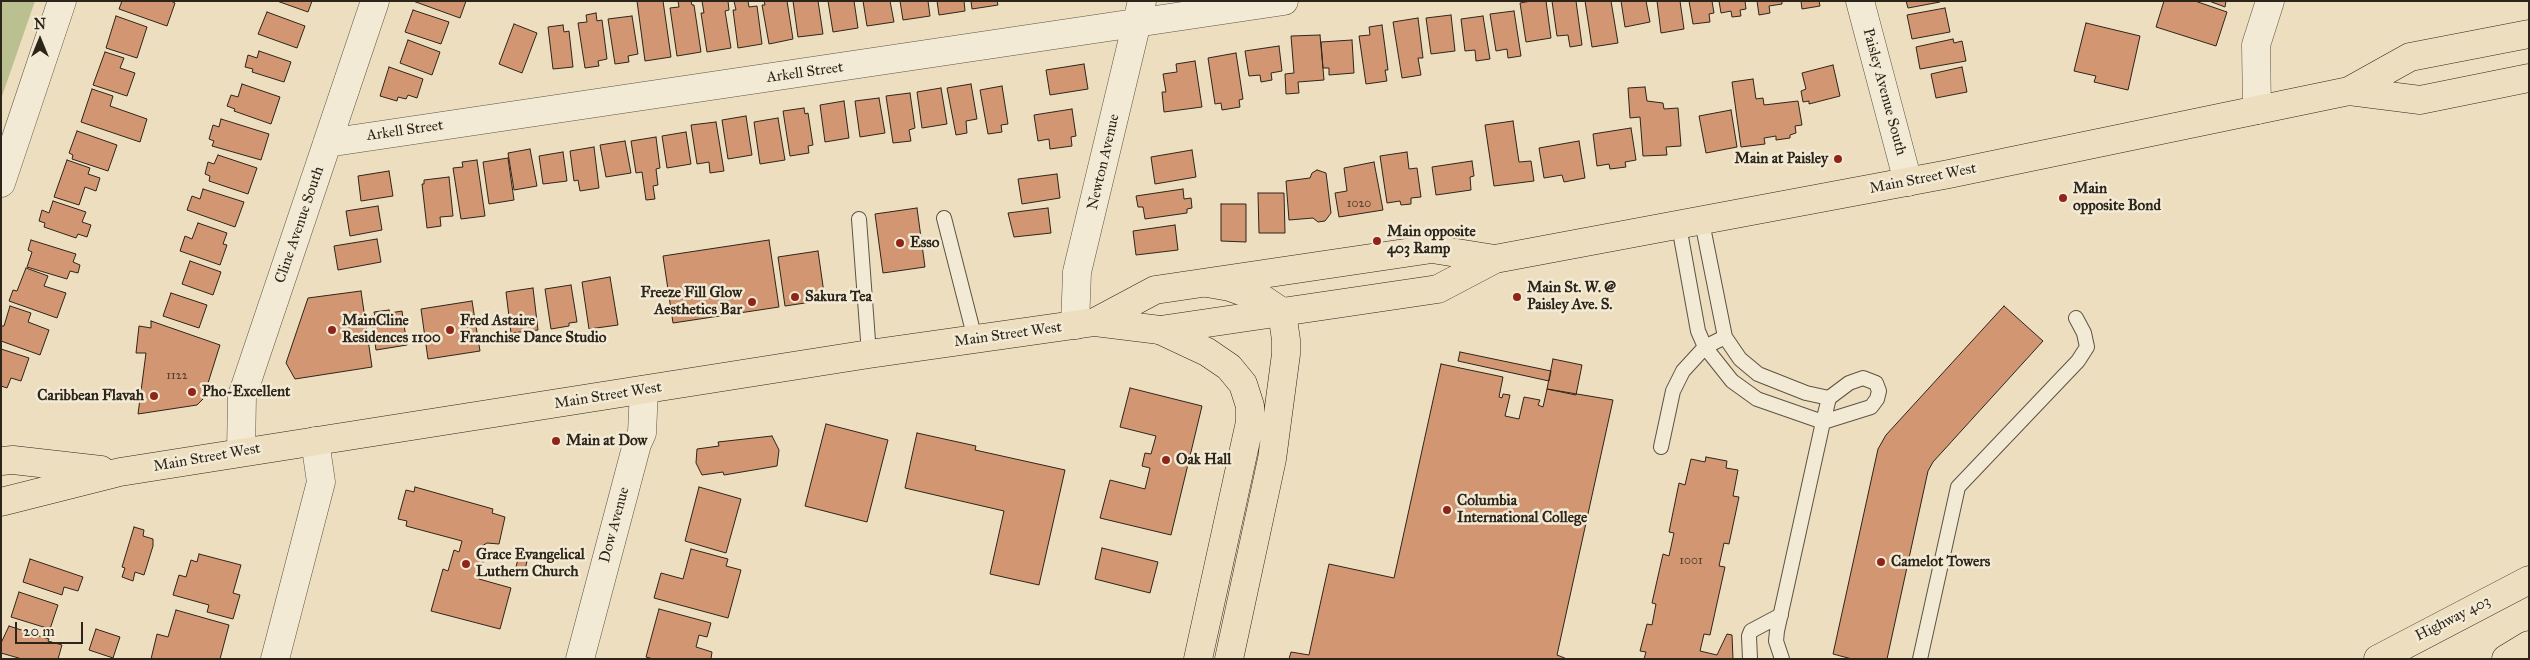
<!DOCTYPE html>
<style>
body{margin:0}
#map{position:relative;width:2530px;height:660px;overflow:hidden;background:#ecdebf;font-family:"IM FELL Great Primer",serif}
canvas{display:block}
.frame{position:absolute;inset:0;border:2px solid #2d251a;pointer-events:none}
.north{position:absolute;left:15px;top:15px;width:50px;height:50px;-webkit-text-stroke:4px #f3ead5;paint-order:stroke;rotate:0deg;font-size:14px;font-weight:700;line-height:20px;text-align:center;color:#2d251a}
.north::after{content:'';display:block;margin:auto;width:18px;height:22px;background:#2d251a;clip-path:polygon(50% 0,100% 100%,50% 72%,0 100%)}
.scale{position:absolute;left:15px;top:622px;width:68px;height:22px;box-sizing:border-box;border:2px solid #2d251a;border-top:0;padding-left:6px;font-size:15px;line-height:18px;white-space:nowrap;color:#2d251a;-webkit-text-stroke:4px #f3ead5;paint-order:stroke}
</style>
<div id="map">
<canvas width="2530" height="660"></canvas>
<div class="frame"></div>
<div class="north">N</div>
<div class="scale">20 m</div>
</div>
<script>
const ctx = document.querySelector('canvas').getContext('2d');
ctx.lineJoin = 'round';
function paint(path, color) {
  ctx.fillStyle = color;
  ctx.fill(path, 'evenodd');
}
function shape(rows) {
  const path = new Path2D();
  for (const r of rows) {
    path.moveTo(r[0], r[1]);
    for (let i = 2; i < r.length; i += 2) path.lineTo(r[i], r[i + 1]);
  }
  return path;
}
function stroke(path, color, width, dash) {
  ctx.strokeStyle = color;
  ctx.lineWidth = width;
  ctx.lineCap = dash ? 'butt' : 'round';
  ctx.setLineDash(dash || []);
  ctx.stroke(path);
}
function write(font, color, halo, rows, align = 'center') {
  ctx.font = font + ' "IM FELL Great Primer",serif';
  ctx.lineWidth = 5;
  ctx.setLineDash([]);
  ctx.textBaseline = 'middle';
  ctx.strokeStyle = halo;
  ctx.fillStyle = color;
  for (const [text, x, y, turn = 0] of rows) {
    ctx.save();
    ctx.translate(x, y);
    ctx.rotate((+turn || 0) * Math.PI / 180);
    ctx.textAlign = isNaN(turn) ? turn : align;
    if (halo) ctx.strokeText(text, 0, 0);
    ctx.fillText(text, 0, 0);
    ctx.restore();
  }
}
paint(shape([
 [1,1,35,1,1,99]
]), '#bac090');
const building = shape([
 [122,1,171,1,175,3,167,26,119,9,122,1],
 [277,1,312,1,308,12,277,1],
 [413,1,466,1,460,18,413,1],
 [637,1,663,1,671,57,645,61,637,1],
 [678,1,691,1,692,5,694,5,701,52,677,56,670,8,679,7,678,1],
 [702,1,728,1,729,10,725,11,731,48,707,52,701,13,704,13,702,1],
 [734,1,748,1,749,7,757,6,762,44,738,48,733,10,736,10,734,1],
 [764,1,787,1,793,39,769,44,762,5,765,5,764,1],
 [793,1,818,1,823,34,798,37,793,1],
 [828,1,854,1,858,28,833,32,828,1],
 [863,1,890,1,894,22,867,26,863,1],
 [900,1,928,1,930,16,903,20,900,1],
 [937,1,964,1,965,11,939,15,937,1],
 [971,1,997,1,998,5,972,9,971,1],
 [1531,1,1546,1,1551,38,1526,42,1520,3,1531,1],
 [1552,1,1576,1,1582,45,1570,47,1568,35,1557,36,1552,1],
 [1585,1,1611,1,1618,43,1592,47,1585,1],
 [1621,1,1646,1,1650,22,1625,27,1621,1],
 [1657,1,1680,1,1684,29,1661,33,1657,1],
 [1689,1,1712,1,1714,13,1709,14,1710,22,1693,24,1689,1],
 [1719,1,1745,1,1746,9,1740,10,1741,16,1732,17,1731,11,1721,13,1719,1],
 [1757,1,1782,1,1782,4,1769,6,1770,13,1759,15,1757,1],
 [1801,1,1819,1,1820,6,1802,9,1801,1],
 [1906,1,1940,1,1940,2,1908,8,1906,1],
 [2164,1,2195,1,2227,12,2216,46,2156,27,2164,1],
 [2209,1,2226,1,2225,7,2209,1],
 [1945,8,1950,32,1912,39,1907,15,1945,8],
 [413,10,449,22,441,44,405,32,413,10],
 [1514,11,1521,56,1508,58,1507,49,1496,51,1490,14,1514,11],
 [267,12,305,26,297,48,258,34,267,12],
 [596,13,597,21,602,20,607,59,598,61,599,66,585,68,578,23,587,22,586,15,596,13],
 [1451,15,1455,51,1431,54,1426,18,1451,15],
 [116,16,147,27,137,58,106,48,116,16],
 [632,16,638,54,628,56,629,62,615,64,608,19,632,16],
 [1483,16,1490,59,1476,61,1475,50,1465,51,1461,19,1483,16],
 [1418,18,1423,58,1418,58,1421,75,1402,78,1393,22,1418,18],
 [2086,23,2140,36,2128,90,2094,82,2096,76,2074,71,2086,23],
 [514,24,537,33,522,73,499,64,514,24],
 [563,25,564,32,569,31,573,67,553,69,548,27,563,25],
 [1382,25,1388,70,1385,70,1387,81,1366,84,1359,36,1370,35,1369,27,1382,25],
 [1320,35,1324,80,1298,82,1299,93,1286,94,1285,74,1294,73,1291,36,1320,35],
 [1953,39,1954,43,1962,41,1966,61,1920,69,1916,47,1953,39],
 [408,40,440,52,432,75,400,63,408,40],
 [1352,40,1354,73,1329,75,1329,68,1323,68,1321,42,1352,40],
 [1279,46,1282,71,1271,73,1272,80,1261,82,1260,75,1249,76,1245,51,1279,46],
 [259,51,291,62,284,82,252,72,253,69,245,67,248,55,257,58,259,51],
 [105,52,124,58,120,68,135,73,127,96,93,85,105,52],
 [1236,53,1243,99,1239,100,1240,107,1222,110,1221,103,1215,104,1208,58,1236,53],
 [1195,61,1202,107,1164,112,1162,92,1166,92,1163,74,1177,72,1176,64,1195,61],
 [1084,64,1088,89,1050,95,1046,70,1084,64],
 [1833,65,1840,96,1809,104,1809,101,1803,102,1801,91,1806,89,1802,73,1833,65],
 [389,67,423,79,417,98,408,95,406,99,398,97,397,101,380,96,389,67],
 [1962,67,1967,92,1936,98,1931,74,1962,67],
 [1753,79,1756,99,1763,98,1764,105,1798,101,1802,125,1795,126,1796,133,1790,135,1790,138,1776,140,1776,136,1764,138,1765,144,1741,147,1732,82,1753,79],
 [242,84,280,97,271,124,234,111,235,109,227,106,231,95,238,97,242,84],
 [971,84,977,119,966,121,967,133,956,135,947,88,971,84],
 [1002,86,1008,124,1001,125,1002,132,988,134,980,90,1002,86],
 [1645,87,1647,101,1663,103,1664,109,1678,108,1681,146,1666,147,1667,155,1643,156,1640,117,1630,118,1628,88,1645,87],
 [941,88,947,124,922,128,917,92,941,88],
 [92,89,113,96,110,106,147,119,140,142,81,122,92,89],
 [910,93,915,128,909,130,911,141,893,143,886,96,910,93],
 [879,98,885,133,860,137,855,101,879,98],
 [844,101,849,138,825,142,820,105,844,101],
 [804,108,805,114,808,113,813,145,808,146,809,153,790,156,783,111,804,108],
 [1072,109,1076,136,1071,137,1072,146,1050,149,1049,139,1038,141,1034,115,1072,109],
 [1731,110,1737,147,1706,153,1699,116,1731,110],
 [746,116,752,155,728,159,722,120,746,116],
 [778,118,785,160,760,164,754,122,778,118],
 [221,119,269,134,261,160,212,146,214,141,209,139,213,125,219,127,221,119],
 [1513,121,1519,162,1531,161,1534,181,1494,186,1485,125,1513,121],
 [716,122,724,171,710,173,709,162,697,164,691,125,716,122],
 [1631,128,1636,160,1625,162,1626,167,1610,169,1609,164,1597,166,1593,134,1631,128],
 [77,131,117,145,108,171,72,159,73,155,69,153,77,131],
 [686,132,691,164,667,168,662,136,686,132],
 [656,137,660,168,656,169,658,185,653,186,655,199,646,200,642,172,636,173,631,141,656,137],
 [625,141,631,173,606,177,600,145,625,141],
 [1579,141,1585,178,1564,182,1562,175,1544,178,1539,148,1579,141],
 [594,147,599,188,580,191,578,180,574,181,570,151,594,147],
 [530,149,537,186,514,190,508,153,530,149],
 [1192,150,1196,177,1155,184,1151,157,1192,150],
 [563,152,567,181,543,184,539,156,563,152],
 [1407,152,1409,169,1417,168,1421,197,1411,198,1411,204,1401,205,1400,201,1387,203,1380,156,1407,152],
 [218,155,257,168,248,194,209,181,210,176,205,174,208,162,214,164,218,155],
 [508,158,514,200,489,204,483,162,508,158],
 [67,160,90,168,88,174,100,178,96,191,85,187,79,205,54,197,67,160],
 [477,160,485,216,461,219,453,168,463,167,462,162,477,160],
 [1472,161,1474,176,1470,177,1471,190,1436,195,1432,167,1472,161],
 [1374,162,1383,210,1339,217,1335,193,1347,191,1344,168,1374,162],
 [1317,170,1326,173,1331,213,1325,221,1318,222,1313,218,1289,220,1286,181,1310,178,1312,173,1317,170],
 [389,171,393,196,361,201,358,176,389,171],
 [1057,174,1060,198,1022,204,1018,179,1057,174],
 [449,177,453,216,440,217,441,226,427,228,422,184,424,184,424,180,449,177],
 [203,189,244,202,235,227,187,210,192,196,200,199,203,189],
 [1183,189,1184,199,1191,198,1192,208,1187,209,1187,213,1145,219,1143,207,1138,207,1136,196,1183,189],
 [1258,193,1284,193,1285,233,1259,233,1258,193],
 [53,201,86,212,82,222,91,225,87,237,78,234,76,238,44,227,45,223,39,221,42,210,49,213,53,201],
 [1221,204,1246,204,1246,242,1221,241,1221,204],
 [378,206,382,230,350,236,346,211,378,206],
 [917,208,925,267,883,273,875,214,917,208],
 [1048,208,1051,233,1014,237,1008,213,1048,208],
 [198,223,227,233,223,244,227,245,220,265,180,251,185,236,192,239,198,223],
 [1175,225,1178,250,1136,255,1133,231,1175,225],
 [377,239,381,262,338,270,334,246,377,239],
 [31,240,76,254,73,262,80,265,78,273,70,271,67,279,27,267,32,252,28,250,31,240],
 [769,240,779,307,673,323,663,256,769,240],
 [818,251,825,300,785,306,778,257,818,251],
 [190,261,221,272,213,295,182,284,190,261],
 [26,268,48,276,44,286,66,293,57,318,9,301,13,290,17,291,26,268],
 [610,277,618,325,589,329,582,282,610,277],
 [571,285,577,322,569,323,569,326,551,329,545,289,571,285],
 [533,288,538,330,511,333,506,292,533,288],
 [361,291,372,367,295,379,286,363,308,298,361,291],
 [171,293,207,305,199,328,163,316,171,293],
 [472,301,480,351,428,359,421,309,472,301],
 [10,306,31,313,28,322,49,330,40,355,1,341,1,326,4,326,10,306],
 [2004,306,2043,341,1933,462,1928,471,1887,659,1852,659,1833,654,1878,449,1886,435,2004,306],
 [389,310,390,313,402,311,407,345,376,350,371,316,375,316,374,312,389,310],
 [151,321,220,345,203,399,197,405,138,414,146,353,136,353,139,326,151,328,151,321],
 [1,349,29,358,21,381,11,378,7,388,1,386,1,349],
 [1460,352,1551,371,1549,381,1458,361,1460,352],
 [1553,359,1582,365,1576,395,1547,389,1553,359],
 [1441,364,1503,377,1499,397,1502,398,1503,394,1510,395,1505,416,1519,419,1524,397,1540,400,1538,405,1543,407,1547,389,1613,400,1557,655,1567,659,1289,659,1291,652,1309,655,1329,564,1394,578,1441,364],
 [1130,388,1202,406,1171,535,1100,518,1110,480,1145,489,1150,468,1142,466,1145,453,1151,454,1156,436,1120,427,1130,388],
 [826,424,888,440,867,522,805,506,826,424],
 [917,433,976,446,975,450,1065,470,1039,585,990,574,1004,511,905,488,917,433],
 [772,436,779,450,777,466,724,475,723,472,702,475,696,463,697,449,719,446,718,442,772,436],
 [1706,457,1727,461,1726,468,1738,470,1733,496,1739,497,1729,544,1724,543,1719,566,1725,567,1710,635,1704,634,1700,651,1717,655,1727,634,1732,635,1733,659,1644,659,1646,652,1640,651,1647,624,1652,625,1656,604,1652,603,1663,554,1669,556,1674,533,1669,532,1679,483,1685,485,1691,459,1705,462,1706,457],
 [415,487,493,509,492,513,505,517,499,544,487,543,482,546,480,557,484,558,479,579,511,588,500,629,431,611,443,569,448,571,454,550,459,552,462,541,406,526,407,521,398,519,406,490,414,492,415,487],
 [699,487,741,499,726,553,685,541,699,487],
 [134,527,144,530,143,536,153,539,153,546,144,575,135,572,133,581,122,577,125,568,122,567,134,527],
 [1102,548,1158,562,1150,593,1095,579,1102,548],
 [691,549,728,559,726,566,741,570,728,618,654,598,661,573,683,579,691,549],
 [199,554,241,565,233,593,240,595,233,619,207,612,209,605,173,595,179,575,186,577,191,560,197,562,199,554],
 [519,555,528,558,525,569,516,567,519,555],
 [30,559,83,577,78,591,64,587,62,595,23,582,30,559],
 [19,592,58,605,50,629,11,617,19,592],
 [659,609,711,623,707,637,699,635,696,647,712,652,711,659,653,659,646,657,659,609],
 [176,610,229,625,220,659,151,659,157,634,168,637,176,610],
 [9,626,49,639,48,641,62,645,58,659,22,659,1,653,1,643,9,626],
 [96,629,120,637,113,658,89,650,96,629]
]);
paint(building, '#d29772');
stroke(building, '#2d251a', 1);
const lane = shape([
 [944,218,975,339],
 [859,219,869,354],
 [1702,222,1725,337,1740,359,1758,374,1806,393,1829,398],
 [1679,226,1698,331,1705,347,1732,381,1757,399,1823,422,1871,407,1877,399,1879,391,1876,383,1863,378,1849,383,1829,398,1823,422,1777,631,1776,641,1782,659],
 [1661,447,1673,391,1683,371,1705,347,1725,337],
 [1750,659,1749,636,1751,631,1781,615],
 [1920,659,1958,487,2078,361,2087,347,2084,333,2076,318]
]);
const street = shape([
 [1860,1,1908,182],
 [2257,110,2256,45,2270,1],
 [327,143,1284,1],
 [1,183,62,1],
 [1075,325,1077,272,1142,1],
 [241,452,242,396,375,1],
 [275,659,321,482,315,441],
 [580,659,637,444,642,433,644,390]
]);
const primary = shape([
 [2349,91,2420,100,2529,78],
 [1095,322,1155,290,1432,249,1495,259],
 [1,461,13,460,101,470],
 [1,502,120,472,869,354,1095,322,1160,330,1438,289,1495,259,1949,174,2349,91,2410,57,2529,34]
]);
const highway = shape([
 [1207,283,1230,287,1261,298,1282,312,1286,340,1286,354,1272,459,1229,659],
 [1160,330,1207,352,1229,367,1243,384,1250,406,1250,422,1198,659],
 [2378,659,2529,580],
 [2506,659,2529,645]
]);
stroke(lane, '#5d5343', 16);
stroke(street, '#5d5343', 29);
stroke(primary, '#2d251a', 29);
stroke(highway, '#2d251a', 29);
stroke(lane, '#f3ead5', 14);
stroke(street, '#f3ead5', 28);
stroke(primary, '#ecdebf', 28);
stroke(highway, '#ecdebf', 28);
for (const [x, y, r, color] of [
 [1838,159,5,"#8f2418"],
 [2063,198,5,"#8f2418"],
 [1377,241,5,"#8f2418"],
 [900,243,5,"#8f2418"],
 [795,297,5,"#8f2418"],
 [1517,297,5,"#8f2418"],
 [752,302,5,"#8f2418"],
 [332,330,5,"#8f2418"],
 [450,330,5,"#8f2418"],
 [192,392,5,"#8f2418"],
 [154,396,5,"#8f2418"],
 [556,441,5,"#8f2418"],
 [1166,460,5,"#8f2418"],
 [1447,510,5,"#8f2418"],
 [1881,562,5,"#8f2418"],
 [466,564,5,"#8f2418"]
]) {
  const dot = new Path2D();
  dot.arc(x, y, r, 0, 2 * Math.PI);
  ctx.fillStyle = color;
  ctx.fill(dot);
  stroke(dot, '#f3ead5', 2);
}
write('12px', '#564230', null, [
 ["1020",1359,204],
 ["1122",177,376],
 ["1001",1691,561]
]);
write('15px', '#2d251a', '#f3ead5', [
 ["Arkell Street",805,73,-8],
 ["Paisley Avenue South",1884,92,75],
 ["Arkell Street",405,131,-8],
 ["Newton Avenue",1104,162,-77],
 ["Main Street West",1923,179,-11],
 ["Cline Avenue South",300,225,-71],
 ["Main Street West",1008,335,-8],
 ["Main Street West",608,396,-9],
 ["Main Street West",207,458,-10],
 ["Dow Avenue",615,525,-75],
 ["Highway 403",2453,619,-27]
]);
write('bold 15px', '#2d251a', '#f3ead5', [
 ["Main at Paisley",1828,159,"right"],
 ["Main",2073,189],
 ["opposite Bond",2073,206],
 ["Main opposite",1387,232],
 ["403 Ramp",1387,249],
 ["Esso",910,243],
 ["Main St. W. @",1527,288],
 ["Paisley Ave. S.",1527,305],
 ["Freeze Fill Glow",742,293,"right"],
 ["Aesthetics Bar",742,310,"right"],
 ["Sakura Tea",805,297],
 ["MainCline",342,321],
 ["Residences 1100",342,338],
 ["Fred Astaire",460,321],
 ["Franchise Dance Studio",460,338],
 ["Pho-Excellent",202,392],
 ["Caribbean Flavah",144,396,"right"],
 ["Main at Dow",566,441],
 ["Oak Hall",1176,460],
 ["Columbia",1457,501],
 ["International College",1457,518],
 ["Grace Evangelical",476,555],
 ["Luthern Church",476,572],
 ["Camelot Towers",1891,562]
], 'left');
</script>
